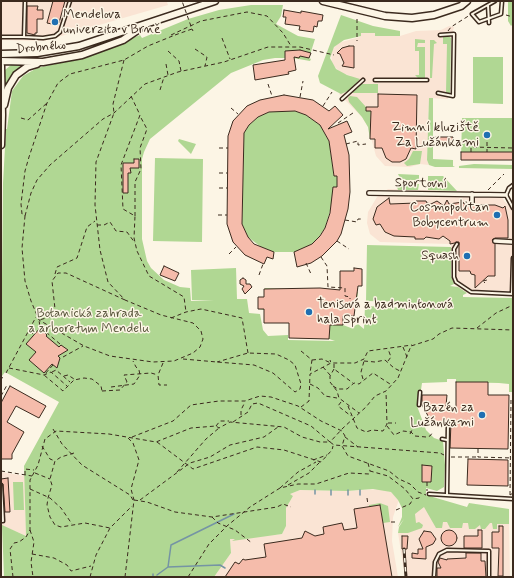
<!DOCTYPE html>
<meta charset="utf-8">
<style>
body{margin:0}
#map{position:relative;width:514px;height:578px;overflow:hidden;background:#fcf5e5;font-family:Mynerve,sans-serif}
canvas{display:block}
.frame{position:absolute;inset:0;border:2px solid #3b2a1e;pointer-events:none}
</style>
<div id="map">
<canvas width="514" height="578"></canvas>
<div class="frame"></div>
</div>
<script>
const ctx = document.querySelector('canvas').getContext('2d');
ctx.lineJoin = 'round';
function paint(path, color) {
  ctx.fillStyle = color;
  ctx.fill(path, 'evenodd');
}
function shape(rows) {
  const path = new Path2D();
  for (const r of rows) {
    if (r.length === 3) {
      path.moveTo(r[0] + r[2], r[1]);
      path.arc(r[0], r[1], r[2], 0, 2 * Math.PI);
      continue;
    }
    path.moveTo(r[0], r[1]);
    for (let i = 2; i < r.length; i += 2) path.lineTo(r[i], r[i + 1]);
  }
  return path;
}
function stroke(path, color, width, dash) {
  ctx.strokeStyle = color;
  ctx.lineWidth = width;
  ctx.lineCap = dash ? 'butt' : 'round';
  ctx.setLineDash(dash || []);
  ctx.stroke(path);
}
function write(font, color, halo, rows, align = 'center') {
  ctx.font = font + ' Mynerve,sans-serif';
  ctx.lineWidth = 3;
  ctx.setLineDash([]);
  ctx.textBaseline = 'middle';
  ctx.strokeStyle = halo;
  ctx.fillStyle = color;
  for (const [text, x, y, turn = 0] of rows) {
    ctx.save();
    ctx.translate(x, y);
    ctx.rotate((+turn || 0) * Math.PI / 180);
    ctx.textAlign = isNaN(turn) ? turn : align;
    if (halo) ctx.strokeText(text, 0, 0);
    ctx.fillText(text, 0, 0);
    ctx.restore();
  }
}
paint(shape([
 [1,1,170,1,167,2,168,5,44,41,1,40],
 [449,26,454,27,451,38,450,94,448,94,448,99,429,98,427,160,429,165,420,164,410,167,385,166,376,156,368,127,362,117,339,94,351,76,341,73,332,64,331,51,338,43,360,37,361,33,375,33,375,36,400,36,416,31,441,30],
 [388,189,501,192,504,201,513,209,513,291,472,290,469,294,456,286,452,281,451,245,449,244,380,242,370,234,367,223,368,212,377,197],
 [1,472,25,476,26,536,1,525],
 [380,489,391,492,399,500,393,517,392,541,398,577,214,577,231,553,230,539,282,534,286,526,286,508,293,496,289,494,300,490,347,491],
 [414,500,509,524,510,577,405,577,398,533,408,533]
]), '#fae4d4');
paint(shape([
 [508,1,513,1,513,24,511,26,508,21],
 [251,5,283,5,281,16,276,24,298,36,315,39,309,58,311,59,310,61,293,58,275,58,263,60,231,73,150,139,144,152,142,159,142,239,147,261,151,268,164,280,180,287,190,288,191,301,214,300,192,300,191,270,236,268,237,299,247,299,249,313,260,314,263,330,268,336,288,335,288,340,335,341,329,339,289,338,289,322,264,323,264,310,258,309,258,297,264,297,265,288,358,292,357,300,355,300,354,316,345,316,343,314,343,325,351,328,358,324,364,329,365,306,409,308,408,302,366,301,367,245,451,247,451,276,454,284,450,286,458,287,467,293,463,295,463,297,513,298,513,392,509,392,509,384,499,383,456,382,456,379,447,379,447,382,422,383,421,390,417,398,417,406,426,430,434,438,443,441,445,465,444,487,437,491,426,488,426,495,467,507,469,503,509,509,509,524,497,524,497,529,493,529,492,523,490,523,485,529,481,529,480,525,475,529,469,529,468,523,463,523,462,528,450,528,447,522,443,522,442,528,436,528,424,507,415,514,416,523,419,522,423,525,422,528,408,533,398,533,399,527,404,519,398,527,402,517,402,508,398,500,391,492,373,489,347,491,300,490,290,494,293,496,286,508,286,526,282,534,232,541,235,539,230,539,231,553,214,577,4,577,2,525,26,536,24,466,59,402,5,372,2,376,1,376,3,183,6,129,7,129,12,91,23,76,37,68,88,57,140,35,142,38,188,19,219,10],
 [341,15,373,26,400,31,400,36,375,36,375,33,361,33,361,36,344,40,334,47,330,58,336,69,347,75,360,79,350,90,341,94,320,83,318,76],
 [447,35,451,38,450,94,446,92,447,44,443,44,443,37],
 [415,39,425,40,425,43,418,43,417,47,425,47,425,78,418,78,415,75,419,75,419,51,415,51],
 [430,40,434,40,437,43,434,44,432,78,430,78],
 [473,57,503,57,503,104,473,103],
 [11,65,21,66,10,78,4,88,5,70],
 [361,84,378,84,378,93,352,93],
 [350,96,357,97,366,107,366,111,371,111,370,139,368,127,362,117,349,102,348,98],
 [429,98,433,98,433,159,453,160,453,166,455,167,435,167,429,165,427,160],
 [282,110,295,111,306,115,320,125,329,141,334,176,337,176,337,187,325,228,316,241,305,248,294,252,274,252,261,247,248,237,242,224,244,133,249,125,258,117,269,112],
 [462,118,513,118,513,160,461,160],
 [179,139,196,144,191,154,178,141],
 [413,151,422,151,420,164,407,166,404,163,409,159],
 [155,158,203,159,202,242,153,241],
 [474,164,513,165,513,169,459,168,459,166],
 [398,174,419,175,419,180,401,180],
 [428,176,443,176,457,191,428,190],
 [400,184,419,184,418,190,398,190,397,187],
 [13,482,23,482,24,510,14,510],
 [380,503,388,506,390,522,383,523,380,505,369,507,369,505]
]), '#b0d793');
stroke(shape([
 [315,490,315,494],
 [331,490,331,495],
 [348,490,348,495],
 [360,490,360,495],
 [168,567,171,545,234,514],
 [157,575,168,567,220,565,225,568],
 [153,577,153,574]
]), '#7594a4', 1.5);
const building = shape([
 [53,1,65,1,59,23,52,21,52,24,47,23,53,1],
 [27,6,38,6,37,10,43,10,43,19,37,19,37,33,35,33,35,35,27,33,27,6],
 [284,10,301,13,301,11,323,15,322,21,318,21,317,27,314,26,313,32,299,30,300,26,285,24,286,17,283,17,284,10],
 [349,46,354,46,354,68,342,66,344,63,340,54,337,53,342,48,349,46],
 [300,50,311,53,309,58,300,56,299,58,294,57,296,70,288,72,289,74,255,80,253,65,285,60,285,51,300,50],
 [378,94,417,95,416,149,411,148,406,159,400,162,392,162,386,158,382,148,375,148,375,139,370,139,371,111,366,111,366,107,378,107,378,94],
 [284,95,313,100,329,111,335,106,343,115,328,129,347,121,352,132,344,135,349,155,350,192,348,209,341,234,337,241,322,256,311,263,297,267,294,252,312,244,320,236,325,228,330,213,333,187,337,187,337,176,334,176,329,141,320,125,306,115,295,111,269,112,258,117,249,125,244,133,242,224,248,237,254,244,274,252,273,259,267,257,264,264,245,255,233,242,227,224,228,136,233,121,247,106,260,100,284,95],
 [433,137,453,137,453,144,433,143,433,137],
 [461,152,513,152,513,160,461,160,461,152],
 [134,159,139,159,139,168,130,168,131,173,128,173,128,193,123,193,123,163,134,163,134,159],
 [389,198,390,204,416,203,416,201,426,201,427,203,431,204,437,201,444,206,447,200,449,204,463,202,464,204,472,205,495,205,503,208,505,206,508,220,508,238,495,238,492,240,495,244,495,276,488,276,475,288,475,275,471,274,470,271,459,271,459,242,450,244,450,241,443,236,439,239,426,237,424,239,415,239,415,237,394,236,385,232,380,224,376,225,373,219,377,207,389,198],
 [164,266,179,273,175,281,160,275,164,266],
 [354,268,362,269,362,286,358,286,354,316,343,316,343,325,330,325,329,339,289,338,289,323,264,323,264,309,258,309,258,297,264,297,264,289,320,288,340,290,340,271,354,271,354,268],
 [243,278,246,280,246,284,250,284,252,287,245,294,242,289,244,286,240,284,240,280,243,278],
 [40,328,47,335,46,336,59,347,61,345,68,350,58,356,60,358,57,368,52,364,44,373,29,360,36,352,26,344,40,328],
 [456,382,488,382,488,395,509,395,508,449,450,448,451,422,448,421,446,422,432,423,422,405,422,395,447,395,446,406,456,407,456,382],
 [10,386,46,406,39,418,16,406,7,422,24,432,12,454,12,459,1,459,1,403,10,386],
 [468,459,508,460,508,486,467,485,468,459],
 [422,465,432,466,431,482,422,482,422,465],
 [8,478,10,512,5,512,3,484,1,483,1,479,8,478],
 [380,505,392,577,225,577,235,562,239,564,243,559,245,560,266,557,264,544,302,538,305,531,315,536,324,534,323,527,342,523,344,530,357,528,354,509,380,505],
 [499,526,503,526,503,576,498,576,499,548,492,548,492,532,499,532,499,526],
 [478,530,482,530,482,548,464,548,464,536,478,536,478,530],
 [449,538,8],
 [424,531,431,532,436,539,433,544,426,547,426,559,412,558,412,553,418,554,418,549,423,549,419,539,424,531],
 [402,536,408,536,407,549,402,549,402,536],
 [466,553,481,553,481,561,485,561,486,577,437,577,437,568,441,568,438,562,440,558,447,560,447,559,466,558,466,553]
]);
paint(building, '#f5bcab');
stroke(building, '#3b2a1e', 1);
const service = shape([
 [25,1,24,37,43,38,55,36,60,32,70,1],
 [495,1,472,14,479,22,501,14,502,1],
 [488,5,489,23],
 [1,37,24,37],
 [375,80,427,80],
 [438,93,453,96,454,34,440,35],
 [342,99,363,80],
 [513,185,509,188,506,195,513,208],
 [457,244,454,249,454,277,456,282,471,292,513,294],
 [512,294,513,258],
 [419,405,420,392],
 [442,439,447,440],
 [429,494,513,499],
 [447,495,448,423],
 [1,521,3,521,1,485],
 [434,577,435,562,439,554,447,550,489,551,489,577]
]);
const pedestrian = shape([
 [369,193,506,195],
 [472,202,472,194],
 [495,241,513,242]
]);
const secondary = shape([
 [323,1,385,16,412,18,434,15,461,6,467,1],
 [1,54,37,53,79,46,215,1],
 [1,61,43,62,82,55,123,40,139,29],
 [1,66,2,115,1,145],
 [4,105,8,88,16,75,27,67,37,64]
]);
stroke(service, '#3b2a1e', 5);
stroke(pedestrian, '#3b2a1e', 6);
stroke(secondary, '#3b2a1e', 9);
stroke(shape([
 [506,15,513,17],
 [357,19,357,41],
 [192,29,193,31],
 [448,31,451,27,470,15],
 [171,35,201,21,247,12,267,16,283,33,291,46],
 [222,38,230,59],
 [195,49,207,57,205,66],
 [168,51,179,61,181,71],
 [124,60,113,104,114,113,96,162,95,205,100,250,108,282,125,300,161,315,193,323,201,331,203,339,200,347,193,353,174,361,153,362,110,356,84,346,39,320,31,301,25,281,22,248,25,216,22,214,21,204,25,171,29,157,47,103,58,83,70,74,124,60,148,46,175,35],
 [166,64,168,75],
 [268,84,272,96],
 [160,90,164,77],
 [131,96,140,115,121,165,123,209,135,216,134,238,137,251,149,276,184,297,186,312],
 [300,97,303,81],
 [323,106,332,92],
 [231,108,238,114],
 [21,118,28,120,47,103],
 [338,123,353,113],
 [487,142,487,152],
 [346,144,358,141,358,145,366,144],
 [219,148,228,148],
 [471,152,471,147,513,148],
 [219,173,227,173],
 [219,188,227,188],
 [488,190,504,174],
 [218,215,227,215],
 [25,216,31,193,37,180,50,165,103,119,114,113,145,84,178,72,224,62,268,47,300,47,334,55],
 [135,216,135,182,141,169,140,148,147,129,140,116],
 [345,220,357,222,358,219,363,219],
 [97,225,104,225,110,222,116,231,127,232,135,243],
 [337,241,349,249],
 [229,254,236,247],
 [321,257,327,266,328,287,345,288,345,296,350,297,350,299],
 [306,263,311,274],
 [55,274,57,267,77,258,87,227,95,221],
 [259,275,263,264],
 [483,281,487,280,484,283],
 [171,318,186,312,201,309,242,318,248,353],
 [477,328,496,313,513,305],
 [30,331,34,335],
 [60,344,40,327,39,320,50,317,55,309,52,281,58,273,66,273,125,300],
 [403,347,407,357],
 [301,351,312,360,310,373],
 [63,357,83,346],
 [183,359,217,362,254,365,273,373,295,392,300,389,301,384,295,365,289,360,276,354,248,353,217,362],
 [312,360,322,359,331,363,330,360],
 [364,361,375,362,385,360,394,368,400,371],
 [388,361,391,357,388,349],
 [163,363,158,375,159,385,167,385],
 [334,364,334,369,353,383],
 [53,365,44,375,63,391,74,380,84,378,92,379,101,386,102,391],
 [323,367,330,375],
 [9,368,44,375,51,372,67,386],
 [334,369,330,376,330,382,337,391,339,398,359,413],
 [52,372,56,370,70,382],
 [6,373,36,317],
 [64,376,68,375,74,379],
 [1,377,3,378],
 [363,379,361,372,364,361],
 [127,382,124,375,151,373,158,375],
 [310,384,318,388,325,396,337,398],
 [333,386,338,389,347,389,354,383,359,384,373,373,390,384],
 [111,387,134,384,140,375,139,370,136,367,133,361],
 [1,396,7,385],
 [341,402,338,406,351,416],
 [348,406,357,428,366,432,372,430,383,431,387,424,386,392],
 [301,407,309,401,310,374,331,363,355,363,364,359,368,351,412,345],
 [241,415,241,410,245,402],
 [233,422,248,412,252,404,258,403,311,426,330,442,343,428,366,407,375,396,386,391,398,378,411,346,433,339,439,334,452,328,513,330],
 [388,423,396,423],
 [216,426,220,421,229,421],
 [387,426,394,435,403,431,411,432,415,436,426,437,430,436,433,432],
 [53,429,62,444,82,465,130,495,133,500],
 [410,434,412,430],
 [132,437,173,421,191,405,219,401,245,401,260,396,271,397,298,406,321,421,342,431,345,436,342,446,348,456,389,471,399,479,410,484,418,492,426,495],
 [345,437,358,447],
 [157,442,193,469,257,447,284,450,321,462,332,450,333,446],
 [42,446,50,459,55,461],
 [478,449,478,457,513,458],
 [74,453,61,457,55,461,50,479,52,485,48,498,47,505,50,517,55,525,61,527,85,523,110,528],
 [451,457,478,457],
 [313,460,327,455],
 [368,463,370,471],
 [1,471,32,476],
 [513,471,513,475],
 [177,472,206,439,219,428],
 [35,473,50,479],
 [25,475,25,469,34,470],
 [427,482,427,491],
 [513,484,513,487],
 [288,485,309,473,320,462],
 [280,488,298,472,316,462],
 [30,489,50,498,61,508,72,524],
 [510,495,511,400,513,400],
 [510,495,513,493],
 [367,498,368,505],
 [134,500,147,502,175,512,212,517,277,507,283,504,291,507],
 [140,500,190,463,210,457,230,445,264,437,278,427],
 [396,510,410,504,413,499],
 [212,517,218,523,235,530,252,543],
 [391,522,395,522],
 [30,530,34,542,31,562,33,577],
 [32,554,54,558,67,565,71,571,91,566],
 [13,577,10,549,14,543,19,542,26,537,30,530,30,480,38,465,45,439,56,431,109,434,156,442,191,428,216,426,219,428,230,422,284,427,302,437,320,442,330,442,334,445,440,453,444,455],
 [90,577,96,555,110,528,132,506],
 [125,577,134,500,131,489,139,460,133,443,127,437],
 [188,577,209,544,227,526,250,507,280,488,298,484,316,484,349,473,369,474,370,471,388,476,405,489,413,499,419,498,421,495]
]), '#3b2a1e', 1, [4, 3]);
stroke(service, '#fcf5e5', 2);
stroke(pedestrian, '#fcf5e5', 3.5);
stroke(secondary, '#fcf5e5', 6);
const rail = shape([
 [404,549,406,577]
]);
stroke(rail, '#3b2a1e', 3);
stroke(rail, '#fcf5e5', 1.5, [4.5]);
stroke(shape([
 [175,35,192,29,182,1],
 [102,391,120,390,127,382]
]), '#3b2a1e', 1, [4, 3]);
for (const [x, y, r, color] of [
 [55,22,4,"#1f6fb2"],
 [487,135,4,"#1f6fb2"],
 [497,215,4,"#1f6fb2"],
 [467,256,4,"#1f6fb2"],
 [309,312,4,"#1f6fb2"],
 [482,415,4,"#1f6fb2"]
]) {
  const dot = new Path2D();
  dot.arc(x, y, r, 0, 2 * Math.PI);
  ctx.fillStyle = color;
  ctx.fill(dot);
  stroke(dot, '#fcf5e5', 1.5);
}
write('13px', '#3b2a1e', '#fcf5e5', [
 ["Mendelova",63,15,"left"],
 ["univerzita v Brně",63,30,"left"],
 ["Zimní kluziště",479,128],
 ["Za Lužánkami",479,143],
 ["Cosmopolitan",489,208],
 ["Bobycentrum",489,223],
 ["Squash",459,256],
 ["Tenisová a badmintonová",317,305,"left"],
 ["hala Sprint",317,320,"left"],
 ["Bazén za",474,408],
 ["Lužánkami",474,423]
], 'right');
write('13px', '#3b2a1e', '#fcf5e5', [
 ["Drobného",41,48,-5],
 ["Sportovní",421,184,1]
]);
write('13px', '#58553b', '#fcf5e5', [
 ["Botanická zahrada",89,314],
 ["a arboretum Mendelu",89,329]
]);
</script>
